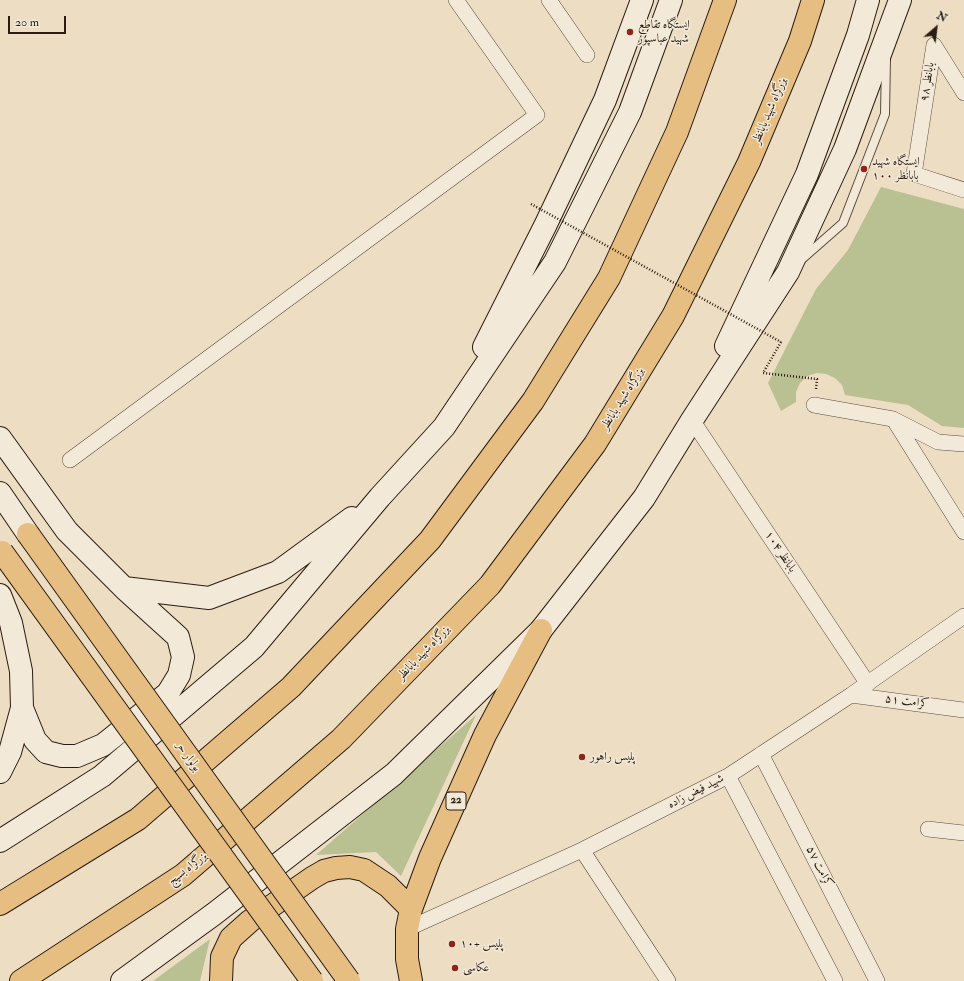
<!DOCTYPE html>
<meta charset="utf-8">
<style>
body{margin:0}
#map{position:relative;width:964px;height:981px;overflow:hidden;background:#edddc3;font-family:"IM FELL Double Pica",serif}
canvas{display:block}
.north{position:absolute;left:916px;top:8px;width:40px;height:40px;-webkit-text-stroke:3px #f3e9d8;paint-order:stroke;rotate:28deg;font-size:11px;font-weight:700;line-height:16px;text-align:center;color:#2a1c12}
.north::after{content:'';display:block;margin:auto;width:14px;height:18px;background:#2a1c12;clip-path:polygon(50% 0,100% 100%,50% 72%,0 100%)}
.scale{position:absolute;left:8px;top:16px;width:58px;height:18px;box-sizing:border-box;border:2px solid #2a1c12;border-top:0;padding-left:5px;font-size:12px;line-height:14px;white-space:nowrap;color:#2a1c12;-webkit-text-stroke:3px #f3e9d8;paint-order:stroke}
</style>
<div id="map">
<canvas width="964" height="981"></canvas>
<div class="north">N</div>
<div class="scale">20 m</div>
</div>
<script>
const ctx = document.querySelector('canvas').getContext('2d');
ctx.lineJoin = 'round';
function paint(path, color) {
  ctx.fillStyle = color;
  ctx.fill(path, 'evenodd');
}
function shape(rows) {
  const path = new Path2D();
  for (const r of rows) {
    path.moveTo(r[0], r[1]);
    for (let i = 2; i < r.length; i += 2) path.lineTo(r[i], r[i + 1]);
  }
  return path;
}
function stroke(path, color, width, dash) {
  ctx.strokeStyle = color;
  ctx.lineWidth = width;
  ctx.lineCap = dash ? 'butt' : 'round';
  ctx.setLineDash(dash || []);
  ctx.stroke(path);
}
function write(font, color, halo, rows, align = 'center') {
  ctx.font = font + ' "IM FELL Double Pica",Amiri,serif';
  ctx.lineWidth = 3;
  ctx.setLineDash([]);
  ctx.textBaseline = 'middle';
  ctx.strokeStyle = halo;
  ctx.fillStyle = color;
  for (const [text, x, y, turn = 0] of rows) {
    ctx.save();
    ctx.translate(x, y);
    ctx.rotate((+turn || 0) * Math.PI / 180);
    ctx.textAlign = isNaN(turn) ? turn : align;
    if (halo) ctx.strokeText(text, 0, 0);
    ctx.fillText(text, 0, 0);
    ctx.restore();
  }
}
paint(shape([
 [881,187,964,209,964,428,942,426,908,405,845,395,842,385,835,378,826,374,817,373,807,376,800,383,796,392,796,402,781,411,768,383,816,289,848,250],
 [476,715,401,876,376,852,316,855],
 [210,939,200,981,153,981]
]), '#b9c193');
const service = shape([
 [802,259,843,223,885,114,886,59]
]);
const minor = shape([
 [549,0,587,55],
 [964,93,934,45,914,174,964,190],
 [814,405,893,419,938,442,964,444],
 [692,420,868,684],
 [894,420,964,532],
 [70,460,537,115,456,0],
 [851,695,964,710],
 [761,754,877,981],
 [728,776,835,981],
 [928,829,964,833],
 [582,850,668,981],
 [407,929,582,850,728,776,851,695,964,616]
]);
const secondary = shape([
 [726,346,807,174,858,35,868,0],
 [484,347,545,226,605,100,642,0],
 [0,438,67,531,124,588,209,598,278,572,352,518],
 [0,493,28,534],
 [0,595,11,623,21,671,22,708,10,752,0,772],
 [22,708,35,740,46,752,62,756,77,756,103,745,168,693,179,675,183,657,178,637,124,588],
 [0,841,102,776,254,647,380,497,444,427,555,262,630,112,671,0],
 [122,981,214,914,394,774,541,630,644,498,692,420,788,272,845,149,900,0]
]);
const primary = shape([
 [221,981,222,957,231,938,250,921,312,878,324,871,336,868,350,867,364,870,388,886,411,909],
 [411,981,407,959,407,929,411,909,430,858,485,735,541,630]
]);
const trunk = shape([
 [0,904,138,819,291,687,430,540,533,401,609,278,677,132,725,0],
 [21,981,183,875,341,739,490,585,595,444,673,316,749,162,800,41,813,0]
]);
stroke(service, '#5b4c3e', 10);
stroke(minor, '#5b4c3e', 16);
stroke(secondary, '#2a1c12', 24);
stroke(primary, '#2a1c12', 24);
stroke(trunk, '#2a1c12', 24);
stroke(shape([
 [781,342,763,373,817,379,816,389]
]), '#2a1c12', 2.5, [1, 2]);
stroke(service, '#f3e9d8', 8);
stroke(minor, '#f3e9d8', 15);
stroke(secondary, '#f3e9d8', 22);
stroke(primary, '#e6be82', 22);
stroke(trunk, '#e6be82', 22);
const primaryBridge = shape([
 [28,534,349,981],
 [2,552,312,981]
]);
stroke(primaryBridge, '#2a1c12', 24, []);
stroke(shape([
 [531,204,781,342]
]), '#2a1c12', 2.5, [1, 2]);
stroke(primaryBridge, '#e6be82', 22);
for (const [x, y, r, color] of [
 [630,32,4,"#8f2418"],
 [864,169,4,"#8f2418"],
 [582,757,4,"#8f2418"],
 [452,944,4,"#8f2418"],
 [455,968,4,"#8f2418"]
]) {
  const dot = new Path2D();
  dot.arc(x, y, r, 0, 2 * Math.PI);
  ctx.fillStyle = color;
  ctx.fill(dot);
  stroke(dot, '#f3e9d8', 1.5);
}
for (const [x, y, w] of [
 [456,801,20]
]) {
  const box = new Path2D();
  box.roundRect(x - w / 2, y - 9, w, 18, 3);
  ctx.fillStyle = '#f3e9d8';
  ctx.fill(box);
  stroke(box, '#2a1c12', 1);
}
write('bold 11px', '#2a1c12', null, [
 ["22",456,801]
]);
write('12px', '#2a1c12', '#f3e9d8', [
 ["ایستگاه تقاطع",638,25],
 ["شهید عباسپور",638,39],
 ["ایستگاه شهید",872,162],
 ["بابانظر ۱۰۰",872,176],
 ["پلیس راهور",590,757],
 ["پلیس +۱۰",460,944],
 ["عکاسی",463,968]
], 'left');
write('12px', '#2a1c12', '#f3e9d8', [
 ["بابانظر ۹۸",928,82,-81],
 ["بزرگراه شهید بابانظر",770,111,-67],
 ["بزرگراه شهید بابانظر",623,399,-58],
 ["بابانظر ۱۰۴",780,552,56],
 ["بزرگراه شهید بابانظر",424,653,-46],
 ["کرامت ۵۱",907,702,7],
 ["بولوار حر",188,757,54],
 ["شهید فیض زاده",696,792,-27],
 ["کرامت ۵۷",819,867,63],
 ["بزرگراه بسیج",188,869,-38]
]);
</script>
